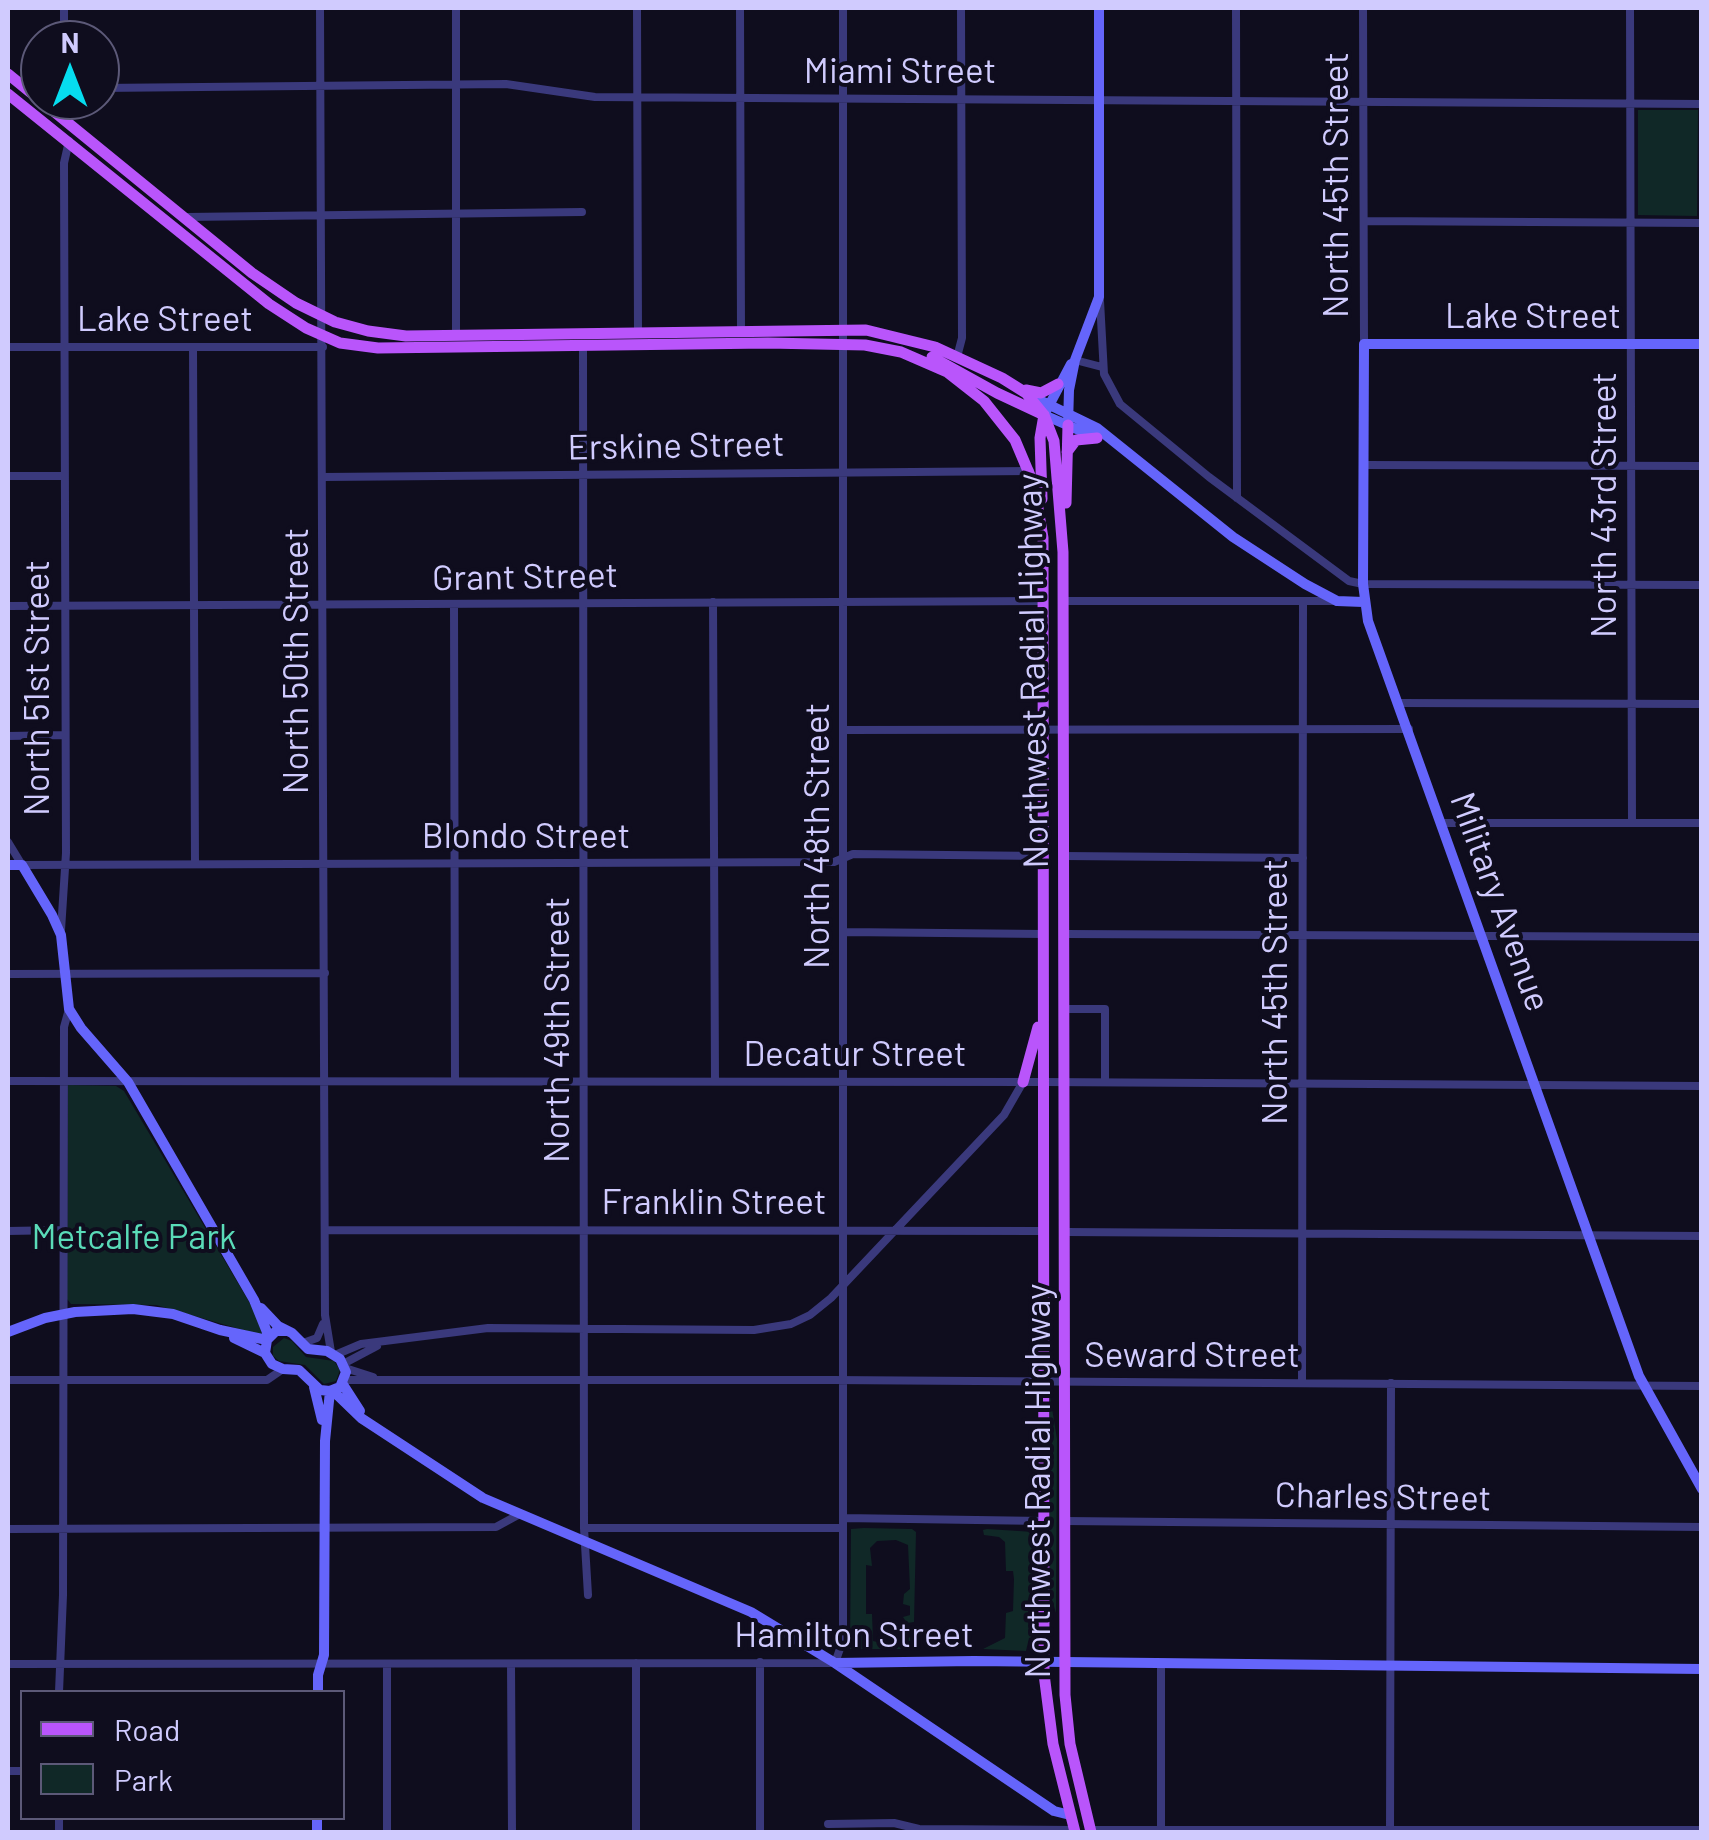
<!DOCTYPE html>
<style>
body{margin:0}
#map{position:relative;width:1709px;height:1840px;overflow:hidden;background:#0f0d1e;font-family:Barlow,sans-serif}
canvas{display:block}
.frame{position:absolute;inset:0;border:10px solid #d0cbfe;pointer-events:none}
.legend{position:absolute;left:20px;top:1690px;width:325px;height:130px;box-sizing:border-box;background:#0f0d1e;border:2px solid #5c5978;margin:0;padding:12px 18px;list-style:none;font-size:30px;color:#d0cbfe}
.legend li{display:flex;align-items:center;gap:20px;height:50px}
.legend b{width:50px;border:2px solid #5c5978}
.north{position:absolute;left:20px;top:20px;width:100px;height:100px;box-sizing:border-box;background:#0f0d1e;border:2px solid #5c5978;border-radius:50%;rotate:0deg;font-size:28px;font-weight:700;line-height:40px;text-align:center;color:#d0cbfe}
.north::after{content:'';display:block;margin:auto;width:35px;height:45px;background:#06ddef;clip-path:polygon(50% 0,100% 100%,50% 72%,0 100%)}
</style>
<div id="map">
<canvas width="1709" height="1840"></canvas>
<div class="frame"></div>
<ul class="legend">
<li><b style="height:12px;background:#b955fb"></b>Road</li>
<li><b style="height:28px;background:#102827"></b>Park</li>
</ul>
<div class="north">N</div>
</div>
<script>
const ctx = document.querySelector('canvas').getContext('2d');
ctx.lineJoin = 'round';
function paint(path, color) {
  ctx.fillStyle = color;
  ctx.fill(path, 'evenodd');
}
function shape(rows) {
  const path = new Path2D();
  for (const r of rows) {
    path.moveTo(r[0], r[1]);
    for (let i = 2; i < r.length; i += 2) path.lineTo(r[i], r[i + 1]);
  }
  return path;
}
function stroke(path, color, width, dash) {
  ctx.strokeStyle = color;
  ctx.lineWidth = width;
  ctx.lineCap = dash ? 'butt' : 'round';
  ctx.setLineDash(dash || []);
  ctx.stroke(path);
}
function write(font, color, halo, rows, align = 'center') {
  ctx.font = font + ' Barlow,sans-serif';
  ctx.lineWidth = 8;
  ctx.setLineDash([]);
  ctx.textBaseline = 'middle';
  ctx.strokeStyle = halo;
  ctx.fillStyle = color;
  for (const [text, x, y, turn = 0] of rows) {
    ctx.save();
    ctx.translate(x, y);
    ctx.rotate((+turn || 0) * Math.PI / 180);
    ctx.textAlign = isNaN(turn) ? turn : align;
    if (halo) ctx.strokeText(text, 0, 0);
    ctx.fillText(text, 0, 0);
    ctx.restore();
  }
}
paint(shape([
 [1638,110,1698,110,1697,216,1638,215],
 [68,1085,116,1086,124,1091,261,1322,264,1336,156,1305,71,1304,67,1299],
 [284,1338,292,1341,306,1357,334,1361,340,1370,336,1381,324,1384,305,1365,279,1361,273,1356,273,1347],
 [1050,1396,1057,1439,1056,1613,1050,1593],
 [864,1528,912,1529,916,1532,914,1622,907,1623,903,1617,910,1615,910,1606,903,1604,904,1594,910,1589,908,1545,896,1540,877,1541,870,1548,872,1566,866,1565,866,1614,872,1614,873,1641,885,1644,911,1637,916,1643,915,1649,850,1649,851,1529],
 [987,1529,1034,1532,1033,1637,1029,1638,1026,1651,983,1649,1005,1638,1006,1613,1013,1611,1014,1579,1013,1571,1006,1571,1005,1542,999,1537,984,1535,983,1530]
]), '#102827');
stroke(shape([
 [320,8,325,1315,331,1352],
 [456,8,456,335],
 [637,8,638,334],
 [740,8,741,333],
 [1236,8,1237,498],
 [1363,8,1364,344],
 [1630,8,1632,823],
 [64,40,64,8],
 [100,88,506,84,595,97,1702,104],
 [186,217,582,212],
 [1364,221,1702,223],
 [1100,301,1104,374,1120,404,1209,477,1349,581,1363,584,1702,585],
 [583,345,584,1528,588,1595],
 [8,347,323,347],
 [193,347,195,864],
 [957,357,962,338,961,8],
 [1075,360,1102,367],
 [1364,465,1702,466],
 [8,476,64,476],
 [323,477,1030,471],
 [1064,601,1337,601],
 [713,602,715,1081],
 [454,605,455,1081],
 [8,606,1043,601],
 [1400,703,1702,704],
 [844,730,1409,729],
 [8,736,65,735],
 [1442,823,1702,823],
 [8,842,22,865,834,862,853,854,1043,856],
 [1064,856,1303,858],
 [61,930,66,853,64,163,69,141],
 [844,932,1043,934],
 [1065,934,1702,937],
 [8,974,325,973],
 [1065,1009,1105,1009,1105,1082],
 [8,1081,1044,1082,1702,1086],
 [325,1230,1044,1231],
 [8,1231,63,1230],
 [1066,1232,1702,1236],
 [303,1343,317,1338,323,1324],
 [335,1355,361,1344,488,1328,754,1330,791,1324,810,1315,831,1298,1004,1115,1023,1082],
 [343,1364,377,1346],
 [345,1368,373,1377],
 [8,1380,267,1380,283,1369],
 [344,1380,832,1380,1702,1386],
 [1302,1383,1303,601],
 [843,1518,1043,1521],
 [1065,1521,1702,1527],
 [584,1528,842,1528],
 [8,1529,496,1527,518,1515],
 [636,1663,636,1832],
 [8,1664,835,1663,843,1640,843,8],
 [511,1664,512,1832],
 [387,1665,387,1832],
 [59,1692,63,1595,64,1027,69,1009],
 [8,1771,22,1771],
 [828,1824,894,1823,919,1829,1075,1830],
 [1091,1830,1702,1830],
 [59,1832,59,1818],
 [760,1832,760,1662],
 [1161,1832,1161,1664],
 [1390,1832,1391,1383]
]), '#3a397c', 8);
stroke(shape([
 [1702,344,1364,344,1363,584,1368,621,1639,1376,1702,1489],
 [1071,364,1044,415,1095,437],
 [1029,395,1097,428,1233,537,1305,584,1337,601,1363,602],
 [1068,425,1069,390,1075,360,1099,297,1099,8],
 [8,865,22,865,52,915,61,935,69,1009,81,1028,128,1082,254,1300,269,1337],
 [261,1308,278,1326,292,1333,308,1349,327,1351,340,1359,346,1372,340,1387,330,1391,320,1390,299,1370,283,1369,272,1364,265,1353,267,1340,276,1331,286,1331],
 [8,1332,45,1318,75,1312,133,1309,173,1314,220,1330,267,1340],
 [234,1338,265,1353],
 [342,1383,360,1411],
 [314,1387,322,1420],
 [332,1390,361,1418,483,1498,751,1612,835,1663,1054,1811,1070,1815],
 [835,1663,974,1661,1702,1669],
 [318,1692,318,1675,324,1655,325,1441,330,1391],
 [317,1832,317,1818]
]), '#6565fb', 10);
stroke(shape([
 [8,74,252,273,296,303,335,322,368,331,406,336,866,330,935,347,1002,378,1026,393,1044,415,1054,441,1063,552,1065,1695,1070,1744,1091,1832],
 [8,94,269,304,306,328,340,343,378,348,768,343,865,345,901,352,947,372,984,401,1015,440,1034,485,1043,538,1044,1674,1053,1744,1075,1832],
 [932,357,997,393,1044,415,1040,438,1042,499],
 [1026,390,1041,393,1058,384],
 [1067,452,1076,440,1097,438],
 [1066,503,1068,425],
 [1023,1082,1038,1027]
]), '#b955fb', 11);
write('35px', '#d0cbfe', '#0f0d1e', [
 ["Miami Street",900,71],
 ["North 45th Street",1336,185,-90],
 ["Lake Street",1533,316],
 ["Lake Street",165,319],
 ["Erskine Street",676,446,-1],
 ["North 43rd Street",1604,505,-90],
 ["Grant Street",525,577,-1],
 ["North 50th Street",296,661,-90],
 ["Northwest Radial Highway",1033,671,-91],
 ["North 51st Street",37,688,-90],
 ["Blondo Street",526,836],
 ["North 48th Street",817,836,-90],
 ["Military Avenue",1500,902,70],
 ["North 45th Street",1275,992,-90],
 ["North 49th Street",557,1030,-90],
 ["Decatur Street",855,1054],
 ["Franklin Street",714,1202],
 ["Seward Street",1192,1355],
 ["Northwest Radial Highway",1038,1481,-90],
 ["Charles Street",1383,1497,1],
 ["Hamilton Street",854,1635]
]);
write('35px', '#5adbb8', '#0f0d1e', [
 ["Metcalfe Park",134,1237]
]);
</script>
